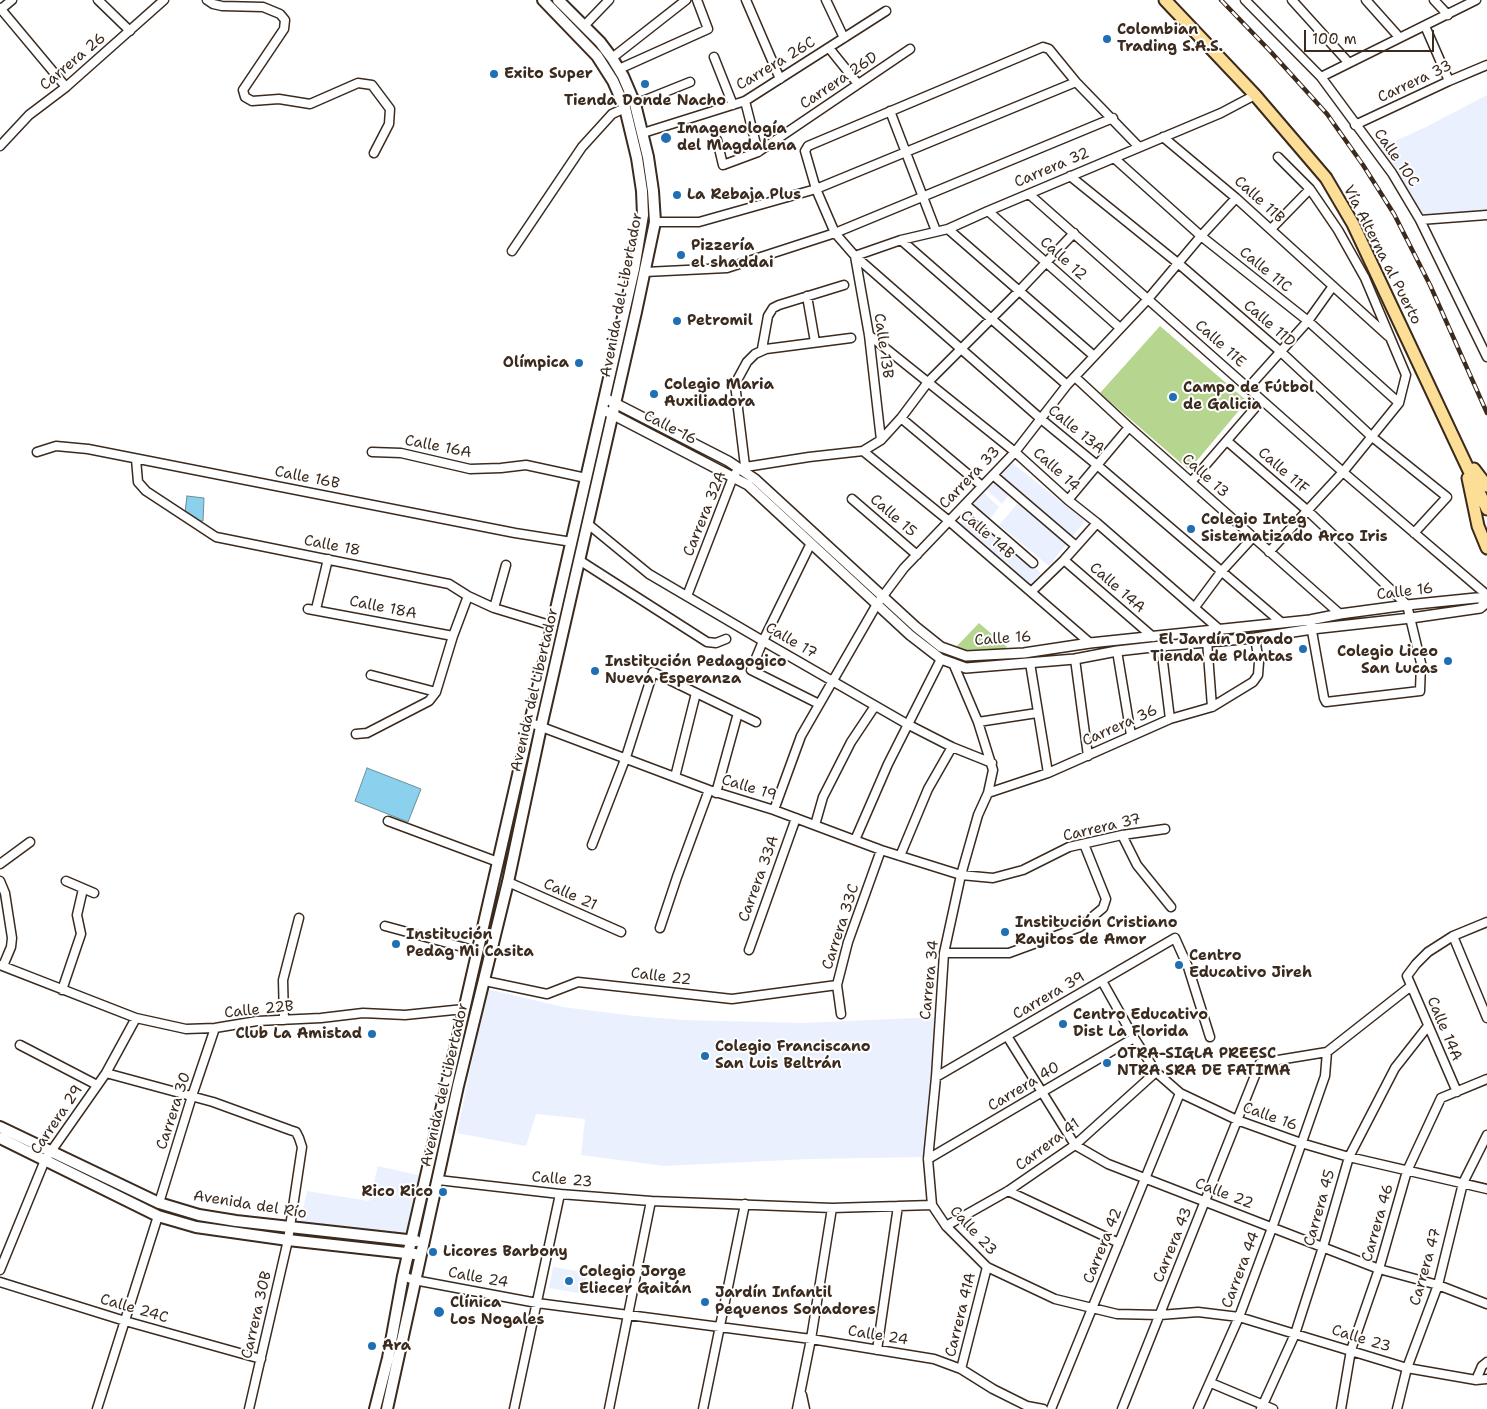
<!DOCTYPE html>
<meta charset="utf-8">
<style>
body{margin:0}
#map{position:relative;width:1487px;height:1409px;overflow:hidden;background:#fff;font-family:"Shantell Sans",sans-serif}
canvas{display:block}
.scale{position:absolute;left:1304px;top:30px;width:130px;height:22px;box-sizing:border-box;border:2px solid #3b2a1e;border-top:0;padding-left:6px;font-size:15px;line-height:18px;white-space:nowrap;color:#3b2a1e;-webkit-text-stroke:4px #fff;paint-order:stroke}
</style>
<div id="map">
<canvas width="1487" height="1409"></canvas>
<div class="scale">100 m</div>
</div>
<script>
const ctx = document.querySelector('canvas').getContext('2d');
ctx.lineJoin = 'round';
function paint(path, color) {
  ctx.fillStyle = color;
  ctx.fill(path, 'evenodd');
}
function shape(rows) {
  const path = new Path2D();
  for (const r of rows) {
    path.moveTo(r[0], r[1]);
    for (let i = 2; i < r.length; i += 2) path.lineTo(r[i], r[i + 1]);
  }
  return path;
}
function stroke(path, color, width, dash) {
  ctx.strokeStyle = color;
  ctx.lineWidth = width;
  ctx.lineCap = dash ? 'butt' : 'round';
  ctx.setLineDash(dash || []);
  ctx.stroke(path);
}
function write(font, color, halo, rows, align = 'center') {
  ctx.font = font + ' "Shantell Sans",sans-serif';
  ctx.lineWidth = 4;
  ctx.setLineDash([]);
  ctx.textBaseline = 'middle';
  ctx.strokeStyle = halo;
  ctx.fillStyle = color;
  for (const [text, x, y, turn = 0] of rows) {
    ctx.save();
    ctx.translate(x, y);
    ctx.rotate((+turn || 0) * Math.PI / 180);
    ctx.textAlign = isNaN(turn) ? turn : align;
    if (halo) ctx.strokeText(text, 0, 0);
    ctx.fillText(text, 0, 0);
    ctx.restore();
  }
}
paint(shape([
 [1487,95,1487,214,1426,218,1377,142,1395,141,1426,127],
 [1010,461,1085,521,1071,538,996,476],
 [995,480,1011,492,1002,504,986,489],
 [983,492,999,507,990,519,973,505],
 [1018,503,1068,542,1049,566,999,525],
 [970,510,1041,573,1030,585,959,524],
 [487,989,563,1007,635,1016,683,1020,803,1023,939,1017,926,1157,810,1159,664,1166,581,1155,585,1119,536,1114,526,1146,457,1133],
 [378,1166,422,1176,409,1235,300,1223,307,1191,369,1201],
 [553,1267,588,1273,585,1294,549,1288]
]), '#eaf0fe');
paint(shape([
 [1160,326,1247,401,1189,470,1100,393],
 [979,623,1007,647,1002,651,969,652,956,647]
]), '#b6d690');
const water = shape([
 [187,496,204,498,203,521,184,520,187,496],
 [367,768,421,789,408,822,355,801,367,768]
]);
paint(water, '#8bd0ed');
stroke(water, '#6b8e9a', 1);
const minor = shape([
 [98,0,130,31],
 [207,0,213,4,222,6,263,7,280,14,285,20,284,29,243,90,245,97,252,101,279,99,310,104,358,83,372,85,390,109,389,124,374,153],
 [746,0,780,79],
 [826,0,844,38],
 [1245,0,1321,77,1392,173,1420,220,1487,357],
 [1292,0,1348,62],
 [1366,0,1399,37],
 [1434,0,1448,15],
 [0,8,66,87],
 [0,10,12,0],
 [584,26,609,0],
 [1425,26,1449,81],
 [829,48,858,84],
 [714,57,733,105],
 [612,58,686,0],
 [619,69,708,29,697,0],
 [1321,77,1476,0],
 [745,101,758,152],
 [635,104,690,82],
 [890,111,936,231],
 [1355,125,1449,81,1487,65],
 [643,133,745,101,886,11],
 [1163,137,1236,198,1388,336],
 [717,140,723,165,758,152,910,49],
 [0,146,29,115,66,87,164,0],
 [1139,147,1076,82,1049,49,1043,47,808,146,805,151,816,189,835,233,855,256,1041,419,1097,465,1282,623],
 [1114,158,1201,236,1308,321,1399,403],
 [1070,176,1179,264,1281,352,1371,436,1447,497,1414,533],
 [1029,194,1343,472,1487,595],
 [988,211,1120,328],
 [1420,220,1487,215],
 [655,222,699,222,816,189,1076,82],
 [948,229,1094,356],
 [1271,229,1310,189],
 [901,240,1067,385],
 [512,251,582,147,612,114,625,108],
 [855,256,901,240,948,229,988,211,1221,113,1255,95],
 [855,256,869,335,881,440],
 [645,272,727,268,835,233,1113,118],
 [807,296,815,342],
 [869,335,1015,452,1068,500,1097,523,1220,630],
 [762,349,768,316,773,308,779,305,844,285],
 [1075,377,1129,427,1340,614],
 [1248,388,1308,321,1333,286],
 [901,418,982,486],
 [1227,441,1308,511,1407,605,1421,663,1420,691,1326,702,1324,698,1310,620],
 [863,451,949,521,1090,643],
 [37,452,56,446,88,449,515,533,572,542],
 [372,452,401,453,470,469,501,468,526,465,586,478],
 [136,459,138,482,146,491,216,537,449,584,468,596,494,608,553,626],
 [745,466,735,384,747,362,755,354,766,349,851,338],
 [993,475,1076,546],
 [1191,482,1261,401],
 [852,499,917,555],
 [1068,500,1129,427],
 [965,504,1033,563],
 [588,524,649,574,763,641,907,724,952,747,992,763],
 [811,543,763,641,751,670,819,704],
 [1269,552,1343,472,1399,403,1406,375,1365,278,1338,230,1310,189,1278,157],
 [579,560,707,642,716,643,726,639],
 [1064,560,1153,637],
 [1031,592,1064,560,1097,523],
 [687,596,733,477,739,468,809,457,863,451,881,440,901,418,928,382,1019,291,1074,233],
 [1195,607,1221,572,1253,537],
 [494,608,506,565],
 [308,609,453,636],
 [316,609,328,559],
 [1207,641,1212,707],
 [1161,646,1170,719],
 [1117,651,1131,735],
 [1075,659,1088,756],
 [953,663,978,722,993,770,988,793,978,815,961,875,944,953,936,1077,928,1159,932,1205,946,1226,987,1267,1055,1299,1117,1314,1160,1315,1198,1312,1239,1317,1407,1368,1476,1380,1487,1379],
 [1030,663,1048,773],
 [371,675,436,692],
 [978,722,1037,713],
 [531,723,709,790,774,810,881,850,961,875,993,878,1023,870,1069,847,1122,835,1165,829],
 [356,734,367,733,429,701,436,692,453,636,468,596],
 [675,777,696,693],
 [716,793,738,713],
 [988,793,1048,773,1170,719,1212,707,1253,682,1258,675,1259,662,1255,638],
 [774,810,801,736,877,604,904,568,1015,452,1067,385,1148,299,1201,236,1236,198],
 [388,821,498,862],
 [815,825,823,797,851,742,875,706],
 [1122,835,1137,865,1171,907],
 [855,840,888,764,941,659],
 [592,845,626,757,653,672,756,722],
 [900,856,928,789,952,747],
 [0,864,30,842],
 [0,881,5,893,12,938,11,947,3,966],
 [66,881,94,893],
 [508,882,621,932],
 [385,926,477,951],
 [660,928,677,877,709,790],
 [1453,936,1487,1018],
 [749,950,796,818],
 [944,953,1009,953,1080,927,1103,908,1106,899,1084,844],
 [0,965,136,1018,186,1029,215,1028,257,1021,321,1018,363,1013,405,1015,464,1009],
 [485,981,547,994,578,982,732,999,837,985],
 [1102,981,1134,1038,1156,1072,1180,1093,1237,1120,1301,1143,1349,1157,1487,1189],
 [62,990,81,934,77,915,83,889],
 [841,1014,837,985,848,942,881,850],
 [284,1020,283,980,299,918],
 [1007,1036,1075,1145,1108,1164,1379,1269,1438,1285,1487,1304],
 [20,1045,97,1085],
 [106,1073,213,1102,290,1130,296,1132,299,1138,302,1147,288,1240,249,1409],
 [936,1077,1175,938,1188,967,1210,1037],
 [1457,1092,1407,976,1416,964,1428,952,1453,936,1487,922],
 [928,1159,1134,1038],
 [438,1180,560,1194,651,1201,832,1208,932,1205],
 [1008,1191,1119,1243],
 [159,1203,192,1096,215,1028],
 [946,1226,1008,1191,1075,1145,1156,1072],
 [0,1270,45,1160,106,1073,136,1018],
 [403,1276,414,1280,537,1303,811,1339,934,1359,961,1369,993,1389,1027,1406,1043,1409],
 [0,1282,125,1321,261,1359],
 [877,1350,898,1206],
 [961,1369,987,1267],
 [1476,1380,1482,1366,1487,1362],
 [1211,1383,1273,1409],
 [802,1395,805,1409],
 [97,1409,158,1216],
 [514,1409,560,1194],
 [609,1409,651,1201],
 [703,1409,745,1204],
 [797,1409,811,1339,832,1208],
 [1051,1409,1180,1093],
 [1122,1409,1260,1063,1327,1052,1411,986],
 [1198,1409,1239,1317,1272,1228,1325,1076,1327,1052],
 [1261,1409,1295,1334,1323,1247,1349,1157,1395,1068,1428,1026],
 [1341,1409,1351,1350,1379,1269,1407,1171,1441,1098,1487,1079],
 [1397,1409,1407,1368,1438,1285,1463,1183,1487,1135]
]);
const tertiary = shape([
 [605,398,728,461,755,479,916,627,941,647,966,656,1024,653,1090,643,1310,620,1340,614,1407,605,1476,598,1487,598],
 [602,409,748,485,910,635,941,659,966,668,1075,659,1117,651,1161,646,1255,638,1312,629,1411,618,1480,608,1487,602]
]);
const secondary = shape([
 [0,1127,159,1203,199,1215,236,1221,416,1241],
 [0,1138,158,1216,196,1227,288,1240,415,1254],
 [375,1409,388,1358,403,1276,634,269,643,215,642,191,637,158,625,108,613,81,597,56,543,0],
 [387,1409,458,1086,508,882,541,727,636,312,655,222,653,191,648,157,635,104,623,76,612,58,600,42,558,0]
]);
const primary = shape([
 [1165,0,1255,95,1326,178,1353,224,1487,509],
 [1474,469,1487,486],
 [1468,478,1478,526,1487,548]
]);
stroke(minor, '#3b2a1e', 11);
stroke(tertiary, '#3b2a1e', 12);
stroke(secondary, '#3b2a1e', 14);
stroke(primary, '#3b2a1e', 15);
stroke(minor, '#fff', 8);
stroke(tertiary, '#fff', 9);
stroke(secondary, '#fff', 10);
stroke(primary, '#fdde96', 11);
const rail = shape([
 [1221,0,1271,52,1327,114,1363,165,1394,214,1430,285,1487,413]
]);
stroke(rail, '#3b2a1e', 4.5);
stroke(rail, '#fff', 2.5, [8]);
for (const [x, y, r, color] of [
 [1107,39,5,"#1f6fb2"],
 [494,74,5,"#1f6fb2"],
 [645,84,5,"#1f6fb2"],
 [666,138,6,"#1f6fb2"],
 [677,195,5,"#1f6fb2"],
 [681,255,5,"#1f6fb2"],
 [677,321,5,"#1f6fb2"],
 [579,363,5,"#1f6fb2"],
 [654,394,5,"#1f6fb2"],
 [1173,397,5,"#1f6fb2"],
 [1191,529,5,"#1f6fb2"],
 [1303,649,5,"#1f6fb2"],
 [1448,661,5,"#1f6fb2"],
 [595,671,5,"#1f6fb2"],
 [1005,932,5,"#1f6fb2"],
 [396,944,5,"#1f6fb2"],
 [1179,965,5,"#1f6fb2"],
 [1063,1024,5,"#1f6fb2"],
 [372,1034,5,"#1f6fb2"],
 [705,1056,5,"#1f6fb2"],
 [1107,1063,5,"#1f6fb2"],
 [443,1192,5,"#1f6fb2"],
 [433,1252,5,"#1f6fb2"],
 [569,1281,5,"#1f6fb2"],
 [705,1302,5,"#1f6fb2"],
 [439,1312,6,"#1f6fb2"],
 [372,1346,5,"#1f6fb2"]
]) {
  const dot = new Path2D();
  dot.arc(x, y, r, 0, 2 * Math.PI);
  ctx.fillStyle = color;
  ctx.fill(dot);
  stroke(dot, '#fff', 2);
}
write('bold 15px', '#3b2a1e', '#fff', [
 ["Colombian",1117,30],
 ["Trading S.A.S.",1117,47],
 ["Exito Super",504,74],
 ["Tienda Donde Nacho",645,101,"center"],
 ["Imagenología",677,129],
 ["del Magdalena",677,146],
 ["La Rebaja Plus",687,195],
 ["Pizzería",691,246],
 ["el shaddai",691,263],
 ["Petromil",687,321],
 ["Olímpica",569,363,"right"],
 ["Colegio Maria",664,385],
 ["Auxiliadora",664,402],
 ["Campo de Fútbol",1183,388],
 ["de Galicia",1183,405],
 ["Colegio Integ",1201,520],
 ["Sistematizado Arco Iris",1201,537],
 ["El Jardín Dorado",1293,640,"right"],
 ["Tienda de Plantas",1293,657,"right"],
 ["Colegio Liceo",1438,652,"right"],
 ["San Lucas",1438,669,"right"],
 ["Institución Pedagogico",605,662],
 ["Nueva Esperanza",605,679],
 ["Institución Cristiano",1015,923],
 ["Rayitos de Amor",1015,940],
 ["Institución",406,935],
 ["Pedag Mi Casita",406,952],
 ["Centro",1189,956],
 ["Educativo Jireh",1189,973],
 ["Centro Educativo",1073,1015],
 ["Dist La Florida",1073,1032],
 ["Club La Amistad",362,1034,"right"],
 ["Colegio Franciscano",715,1047],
 ["San Luis Beltrán",715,1064],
 ["OTRA-SIGLA PREESC",1117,1054],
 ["NTRA SRA DE FATIMA",1117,1071],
 ["Rico Rico",433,1192,"right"],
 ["Licores Barbony",443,1252],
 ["Colegio Jorge",579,1272],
 ["Eliecer Gaitán",579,1289],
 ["Jardín Infantil",715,1293],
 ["Pequenos Sonadores",715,1310],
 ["Clínica",450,1303],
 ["Los Nogales",450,1320],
 ["Ara",382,1346]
], 'left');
write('15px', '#3b2a1e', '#fff', [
 ["Carrera 26",73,62,-40],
 ["Carrera 26C",776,64,-31],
 ["Carrera 26D",839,81,-34],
 ["Carrera 33",1415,82,-25],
 ["Calle 10C",1396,158,55],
 ["Carrera 32",1052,168,-23],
 ["Calle 11B",1259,200,42],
 ["Vía Alterna al Puerto",1382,255,63],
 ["Calle 12",1063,259,42],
 ["Calle 11C",1265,270,39],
 ["Avenida del Libertador",622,295,-79],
 ["Calle 11D",1269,324,41],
 ["Calle 11E",1220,344,42],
 ["Calle 13B",883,346,82],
 ["Calle 16",670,428,27],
 ["Calle 13A",1076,430,39],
 ["Calle 16A",438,447,11],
 ["Calle 14",1056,470,42],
 ["Calle 11F",1283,471,41],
 ["Calle 13",1205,476,42],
 ["Calle 16B",307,478,11],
 ["Carrera 33",970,478,-46],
 ["Carrera 32A",705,514,-68],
 ["Calle 15",893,516,41],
 ["Calle 14B",987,535,41],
 ["Calle 18",332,546,11],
 ["Calle 14A",1117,588,41],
 ["Calle 16",1405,592,-7],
 ["Calle 18A",383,608,11],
 ["Calle 16",1003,639,-4],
 ["Calle 17",791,641,30],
 ["Avenida del Libertador",535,690,-77],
 ["Carrera 36",1120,726,-24],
 ["Calle 19",749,788,17],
 ["Carrera 37",1102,828,-13],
 ["Carrera 33A",759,879,-70],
 ["Calle 21",570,895,24],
 ["Carrera 33C",841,927,-72],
 ["Calle 22",661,977,7],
 ["Carrera 34",930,980,-84],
 ["Carrera 39",1049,996,-30],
 ["Calle 22B",259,1010,-6],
 ["Calle 14A",1444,1029,67],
 ["Avenida del Libertador",445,1085,-77],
 ["Carrera 40",1024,1087,-31],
 ["Carrera 30",174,1111,-72],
 ["Calle 16",1270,1117,20],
 ["Carrera 29",57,1120,-56],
 ["Carrera 41",1048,1145,-37],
 ["Calle 23",562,1180,5],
 ["Calle 22",1224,1194,21],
 ["Avenida del Río",250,1205,9],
 ["Carrera 45",1320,1208,-74],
 ["Carrera 46",1378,1223,-74],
 ["Calle 23",973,1231,47],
 ["Carrera 43",1173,1245,-68],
 ["Carrera 42",1103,1246,-68],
 ["Carrera 47",1426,1267,-74],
 ["Carrera 44",1241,1270,-69],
 ["Calle 24",478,1278,10],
 ["Calle 24C",134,1309,16],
 ["Carrera 30B",257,1315,-77],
 ["Carrera 41A",961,1315,-76],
 ["Calle 24",878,1336,9],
 ["Calle 23",1361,1339,17]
]);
</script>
